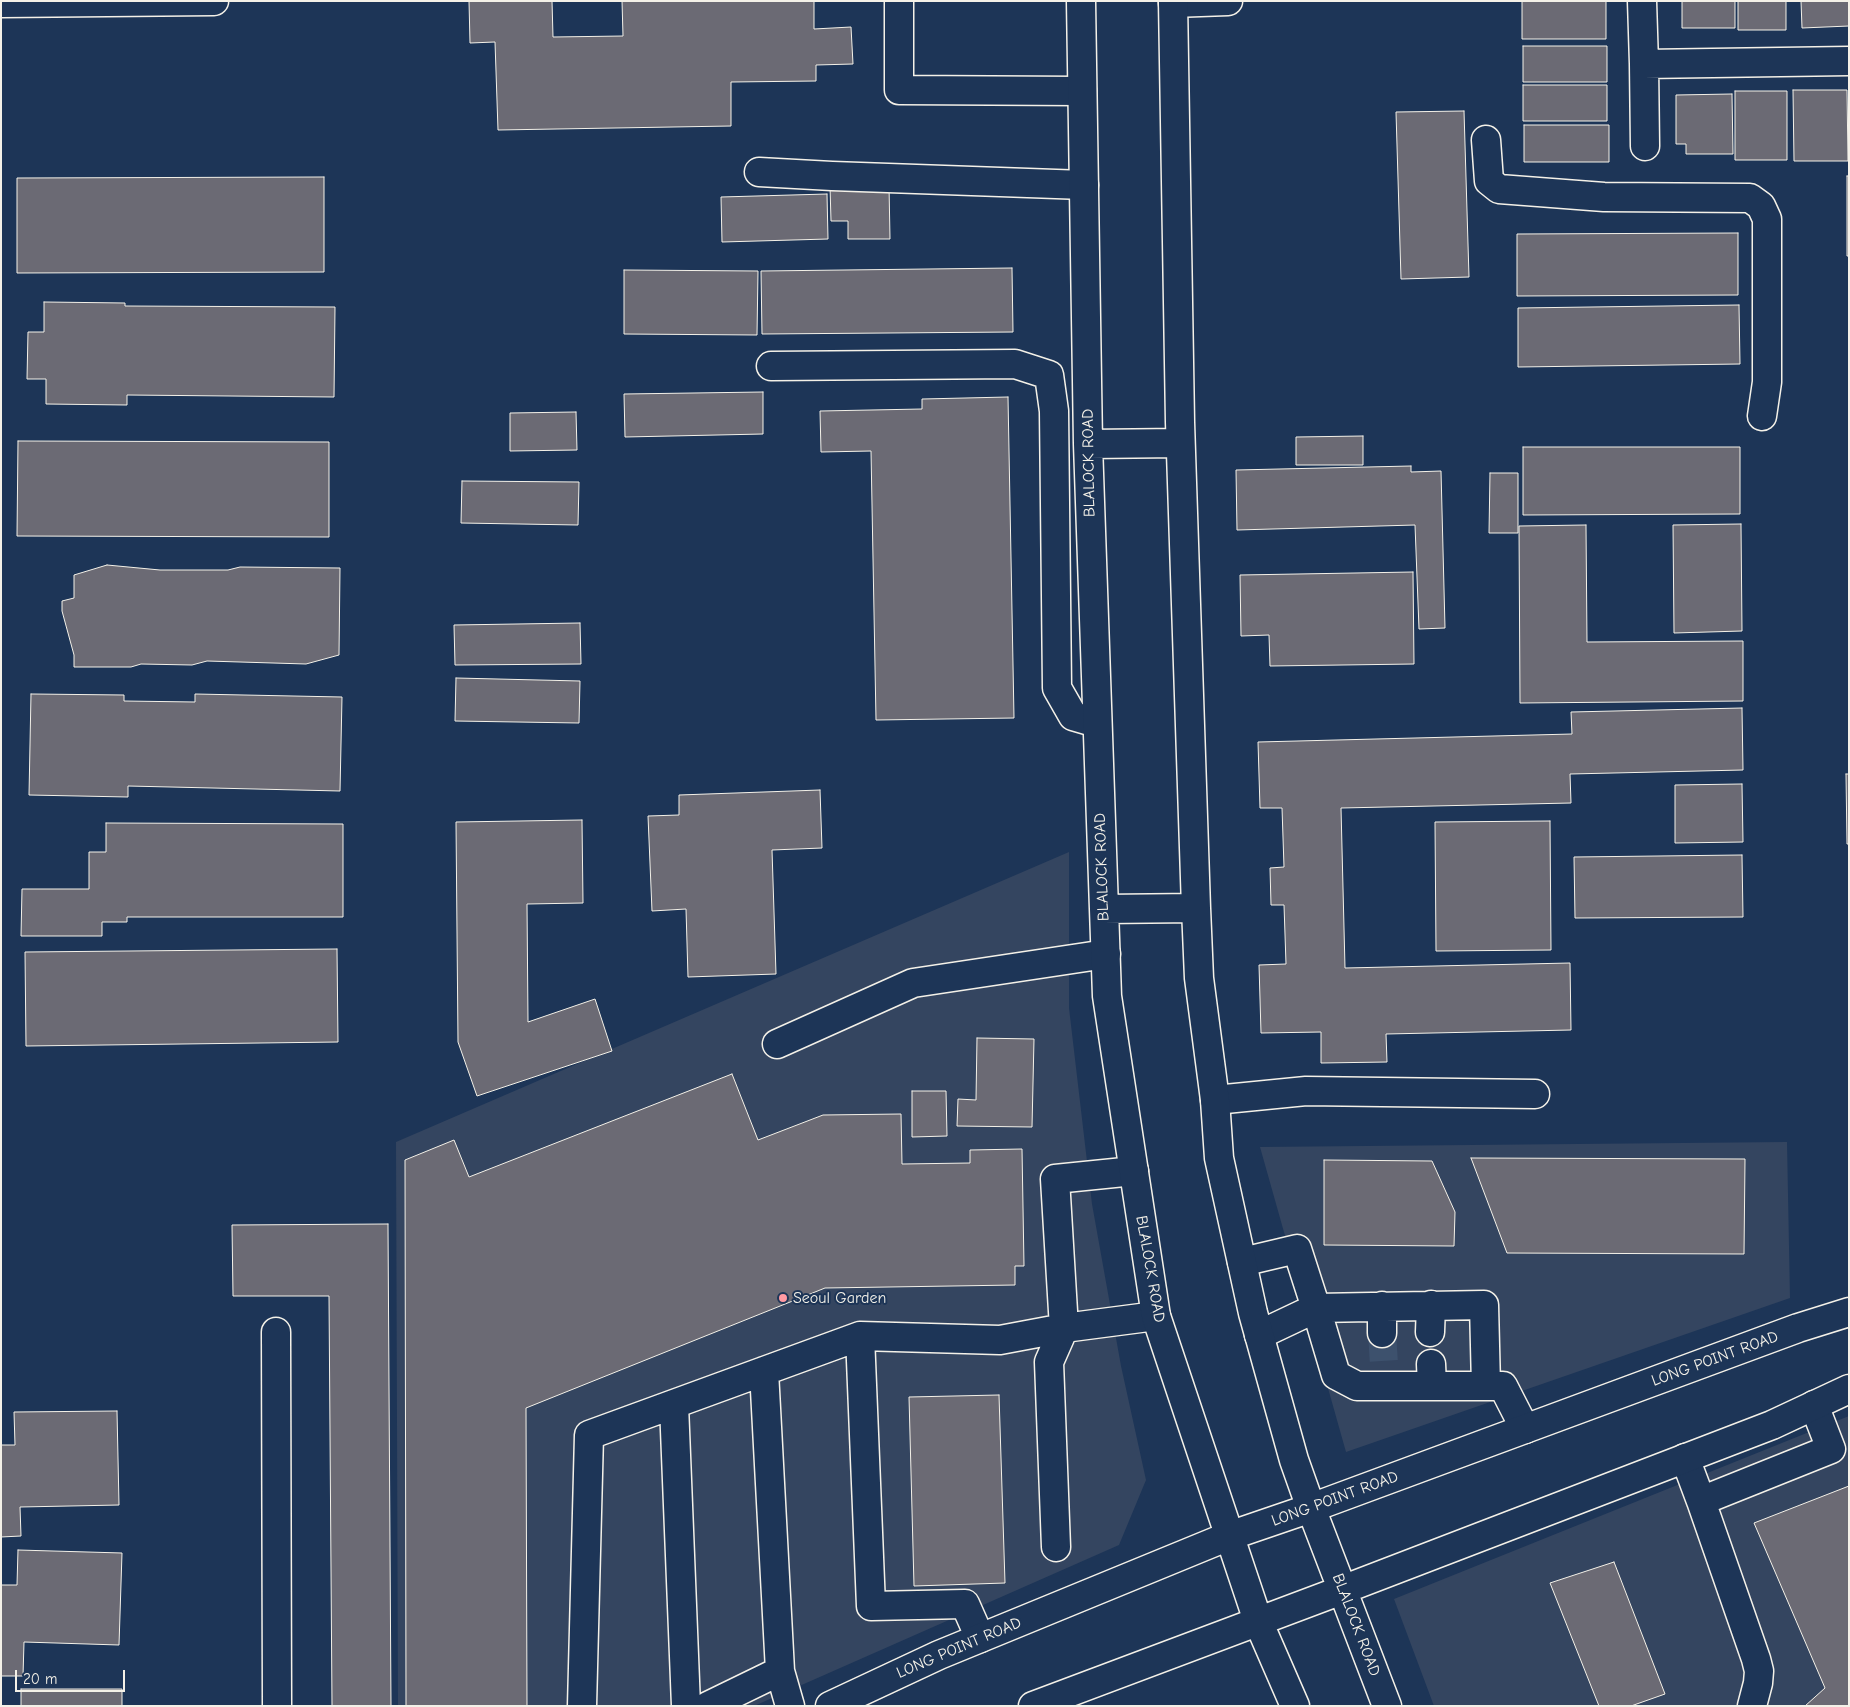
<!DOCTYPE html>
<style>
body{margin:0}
#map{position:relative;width:1850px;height:1707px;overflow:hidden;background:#1d3557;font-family:"Comic Neue",sans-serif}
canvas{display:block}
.frame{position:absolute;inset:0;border:2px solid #f4f1e8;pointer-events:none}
.scale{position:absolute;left:15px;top:1670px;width:110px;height:22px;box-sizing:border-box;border:2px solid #f4f1e8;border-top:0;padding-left:6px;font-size:15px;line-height:18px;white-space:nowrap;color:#f4f1e8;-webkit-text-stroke:4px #1d3557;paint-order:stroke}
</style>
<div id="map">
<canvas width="1850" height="1707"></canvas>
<div class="frame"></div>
<div class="scale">20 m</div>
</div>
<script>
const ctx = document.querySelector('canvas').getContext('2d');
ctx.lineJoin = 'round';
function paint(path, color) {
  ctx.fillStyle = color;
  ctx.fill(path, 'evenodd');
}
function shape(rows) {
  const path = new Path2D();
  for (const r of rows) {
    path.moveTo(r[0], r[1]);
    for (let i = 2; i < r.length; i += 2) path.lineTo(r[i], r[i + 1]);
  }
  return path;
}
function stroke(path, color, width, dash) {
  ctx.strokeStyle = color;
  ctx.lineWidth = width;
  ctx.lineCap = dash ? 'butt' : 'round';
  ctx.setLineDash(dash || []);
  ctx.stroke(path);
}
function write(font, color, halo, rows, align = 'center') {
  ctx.font = font + ' "Comic Neue",sans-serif';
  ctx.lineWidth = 4;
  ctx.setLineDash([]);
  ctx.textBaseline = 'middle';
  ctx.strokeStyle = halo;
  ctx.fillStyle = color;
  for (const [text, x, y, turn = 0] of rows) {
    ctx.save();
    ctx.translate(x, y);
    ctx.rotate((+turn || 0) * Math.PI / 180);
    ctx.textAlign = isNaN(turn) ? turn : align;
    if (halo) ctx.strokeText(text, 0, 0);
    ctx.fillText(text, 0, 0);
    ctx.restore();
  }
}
paint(shape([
 [1069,852,1069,1008,1092,1204,1121,1366,1146,1480,1119,1545,754,1706,398,1706,396,1142],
 [1787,1142,1790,1298,1346,1452,1260,1147],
 [1849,1416,1849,1706,1434,1706,1394,1599]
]), '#344560');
const building = shape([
 [469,1,552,1,553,37,623,36,622,1,814,1,814,29,851,27,853,64,816,65,816,81,731,82,731,126,498,130,495,42,470,43,469,1],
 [1522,1,1606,1,1606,39,1522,39,1522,1],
 [1682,1,1735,1,1735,28,1682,28,1682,1],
 [1738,1,1786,1,1786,30,1738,30,1738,1],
 [1801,1,1849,1,1849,26,1802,28,1801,1],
 [1523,46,1607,46,1607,82,1523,82,1523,46],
 [1523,85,1607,85,1607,121,1523,121,1523,85],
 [1793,90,1847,90,1848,161,1794,161,1793,90],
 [1735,91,1787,91,1787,160,1735,160,1735,91],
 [1732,94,1733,154,1686,154,1686,144,1676,144,1676,95,1732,94],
 [1464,111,1469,277,1401,279,1396,112,1464,111],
 [1524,125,1609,125,1609,162,1524,162,1524,125],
 [1847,176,1849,176,1849,256,1847,256,1847,176],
 [324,177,324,272,17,273,17,178,324,177],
 [889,185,890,239,848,239,848,221,831,221,830,186,889,185],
 [827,194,828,239,722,242,721,197,827,194],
 [1738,233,1738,295,1517,296,1517,234,1738,233],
 [1012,268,1013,332,762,334,761,271,1012,268],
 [624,270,758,271,757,335,624,334,624,270],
 [44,302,125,303,125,306,335,307,334,397,127,395,127,405,46,404,46,379,27,379,28,332,44,332,44,302],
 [1739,305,1740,364,1518,367,1518,308,1739,305],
 [763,392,763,434,625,437,624,394,763,392],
 [1008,397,1014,718,876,720,871,451,821,452,820,411,922,409,922,399,1008,397],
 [576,412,577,450,510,451,510,413,576,412],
 [1363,436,1363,465,1296,465,1296,437,1363,436],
 [18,441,329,442,329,537,17,536,18,441],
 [1523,447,1740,447,1740,514,1523,515,1523,447],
 [1411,466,1411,472,1441,471,1445,628,1419,629,1415,525,1237,530,1236,470,1411,466],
 [1490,473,1518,473,1518,533,1489,533,1490,473],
 [462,481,579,482,578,525,461,523,462,481],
 [1741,524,1742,631,1674,633,1673,525,1741,524],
 [1586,525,1587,642,1743,641,1743,701,1520,703,1519,526,1586,525],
 [107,565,160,570,228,570,240,567,340,568,339,655,306,664,207,661,192,665,141,664,131,667,74,667,74,655,62,611,62,601,74,598,74,575,107,565],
 [1413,572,1414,664,1270,666,1269,635,1241,636,1240,575,1413,572],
 [580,623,581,664,455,665,454,625,580,623],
 [456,678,580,681,579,723,455,721,456,678],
 [31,694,124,695,124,701,195,702,195,694,342,697,340,791,128,786,128,797,29,795,31,694],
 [1742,708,1743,770,1570,774,1571,803,1341,808,1345,968,1570,963,1571,1030,1386,1034,1387,1062,1321,1063,1321,1032,1261,1033,1259,965,1286,964,1284,905,1271,905,1270,868,1284,867,1282,808,1260,808,1258,742,1572,734,1571,712,1742,708],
 [1846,774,1849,774,1849,844,1847,844,1846,774],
 [1742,784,1743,842,1675,843,1675,785,1742,784],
 [820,790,822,848,772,850,776,974,688,977,686,909,652,911,648,816,679,815,679,795,820,790],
 [582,820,583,903,527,904,528,1022,595,999,612,1051,477,1096,458,1042,456,822,582,820],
 [1550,821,1551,950,1436,951,1435,822,1550,821],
 [106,823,343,824,343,917,127,917,127,922,102,922,102,936,21,936,22,889,89,889,89,852,106,852,106,823],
 [1742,855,1743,917,1575,918,1574,857,1742,855],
 [337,949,338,1042,26,1046,25,952,337,949],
 [977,1038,1034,1039,1032,1127,957,1126,958,1099,976,1100,977,1038],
 [732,1074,758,1140,823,1115,901,1114,902,1164,970,1163,970,1150,1022,1149,1024,1266,1015,1266,1015,1285,825,1288,526,1408,527,1706,406,1706,405,1160,454,1140,469,1177,732,1074],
 [912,1091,946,1091,947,1136,912,1137,912,1091],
 [1471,1158,1745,1159,1744,1254,1507,1253,1471,1158],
 [1324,1160,1432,1161,1455,1212,1454,1246,1324,1245,1324,1160],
 [388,1224,391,1706,332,1706,329,1296,233,1296,232,1225,388,1224],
 [999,1395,1005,1583,914,1586,909,1397,999,1395],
 [117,1411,119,1505,20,1507,21,1536,1,1537,1,1445,15,1445,14,1412,117,1411],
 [1849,1486,1849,1706,1805,1706,1825,1688,1754,1523,1849,1486],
 [18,1550,122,1553,119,1645,24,1642,23,1676,1,1676,1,1585,17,1585,18,1550],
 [1614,1562,1665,1694,1631,1706,1599,1706,1550,1583,1614,1562],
 [21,1689,122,1689,122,1706,21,1706,21,1689]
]);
paint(building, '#6b6a74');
stroke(building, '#f4f1e8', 1);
stroke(shape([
 [1382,1333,1384,1364]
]), '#3d516d', 28, [28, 14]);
const minor = shape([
 [899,1,899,90,1082,91],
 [1642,1,1644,64,1849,61],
 [1,3,214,1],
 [1173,3,1228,1],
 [1644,64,1645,146],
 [1486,140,1489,181,1499,189,1604,197,1750,198,1761,206,1767,219,1767,382,1762,416],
 [759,172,832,176,1084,185],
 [771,366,1015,364,1049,375,1054,411,1057,688,1073,716,1097,723],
 [777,1044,913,983,1106,954],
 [1215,1100,1306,1091,1535,1094],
 [1242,1262,1297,1249,1316,1308,1484,1305,1486,1386],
 [1382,1306,1382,1333],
 [276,1332,277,1706],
 [1430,1332,1431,1305],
 [1259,1335,1316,1308,1336,1375,1357,1386,1503,1386,1525,1429],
 [860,1336,871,1606,965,1604,980,1638],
 [1431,1364,1432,1386],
 [764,1371,780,1671],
 [674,1405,686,1706],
 [1685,1458,1701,1501,1831,1449,1814,1405],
 [1701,1501,1756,1659,1759,1671,1758,1683,1752,1706],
 [1056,1547,1049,1362,1064,1328,1055,1179,1134,1171],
 [582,1706,589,1435,860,1336,1000,1340,1064,1328,1156,1316],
 [708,1706,780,1671,790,1706]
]);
const major = shape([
 [1081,1,1088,444,1107,996,1156,1316,1258,1621,1295,1706],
 [1173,1,1180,422,1196,908,1199,978,1215,1100,1219,1158,1253,1313,1294,1460,1311,1508,1387,1706],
 [1088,444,1180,443],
 [1104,909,1196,908],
 [830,1706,939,1655,1229,1536,1311,1508,1798,1328,1849,1312],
 [1033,1706,1342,1590,1772,1425,1849,1389]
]);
stroke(minor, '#f4f1e8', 31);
stroke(major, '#f4f1e8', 31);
stroke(minor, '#1d3557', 28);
stroke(major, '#1d3557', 28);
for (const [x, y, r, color] of [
 [783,1298,5,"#ff9aa2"]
]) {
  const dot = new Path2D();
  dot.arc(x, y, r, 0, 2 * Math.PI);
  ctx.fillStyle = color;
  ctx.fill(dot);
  stroke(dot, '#1d3557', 2);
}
write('16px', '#f4f1e8', '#1d3557', [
 ["BLALOCK ROAD",1089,463,-91],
 ["BLALOCK ROAD",1102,867,-92],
 ["BLALOCK ROAD",1150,1269,80],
 ["LONG POINT ROAD",1715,1359,-20],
 ["LONG POINT ROAD",1335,1499,-20],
 ["BLALOCK ROAD",1356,1625,69],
 ["LONG POINT ROAD",959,1648,-23]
]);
write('16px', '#f4f1e8', '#1d3557', [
 ["Seoul Garden",793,1298]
], 'left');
</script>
